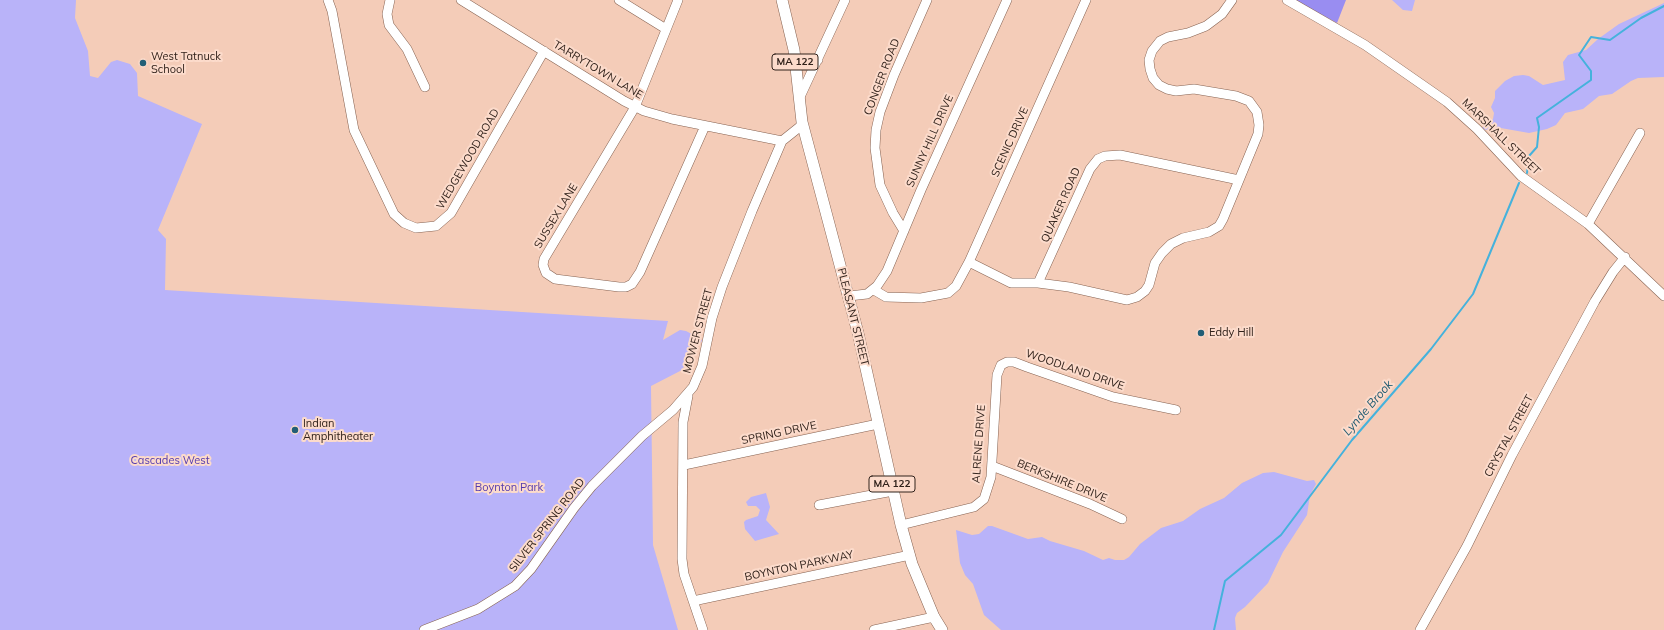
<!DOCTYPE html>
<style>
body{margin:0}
canvas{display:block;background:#f4ccb8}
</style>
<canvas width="1664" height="630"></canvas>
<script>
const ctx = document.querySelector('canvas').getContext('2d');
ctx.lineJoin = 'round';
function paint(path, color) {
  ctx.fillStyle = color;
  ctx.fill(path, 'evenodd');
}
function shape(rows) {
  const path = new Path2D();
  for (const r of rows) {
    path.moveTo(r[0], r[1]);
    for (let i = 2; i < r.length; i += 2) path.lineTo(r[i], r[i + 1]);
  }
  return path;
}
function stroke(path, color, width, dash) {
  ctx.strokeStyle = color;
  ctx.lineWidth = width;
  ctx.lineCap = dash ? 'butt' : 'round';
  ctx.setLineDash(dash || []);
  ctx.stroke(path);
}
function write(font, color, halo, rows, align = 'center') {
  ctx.font = font + ' Mulish,sans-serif';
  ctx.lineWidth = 4;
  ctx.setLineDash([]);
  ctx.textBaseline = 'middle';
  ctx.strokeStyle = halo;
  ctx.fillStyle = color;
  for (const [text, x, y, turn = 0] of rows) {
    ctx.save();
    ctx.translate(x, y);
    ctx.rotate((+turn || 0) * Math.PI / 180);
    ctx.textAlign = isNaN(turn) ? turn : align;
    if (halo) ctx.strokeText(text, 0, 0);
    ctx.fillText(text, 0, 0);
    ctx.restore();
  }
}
paint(shape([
 [0,0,76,0,75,18,88,51,90,76,98,78,111,62,117,60,130,64,137,73,138,96,202,124,158,230,166,239,165,290,668,321,663,340,680,330,686,331,701,339,702,341,692,351,682,370,651,386,653,545,678,630,0,630],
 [1392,0,1415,0,1412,11,1403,10],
 [1664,3,1664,77,1638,78,1631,81,1612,94,1599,96,1583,109,1565,113,1556,125,1547,129,1529,133,1495,127,1486,130,1482,128,1493,119,1494,113,1491,107,1495,98,1495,91,1505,81,1514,76,1523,75,1529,76,1543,85,1565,80,1563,62,1568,55,1586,50,1598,39,1619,24],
 [1274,472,1307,481,1314,480,1316,484,1310,495,1307,515,1283,552,1268,583,1245,607,1237,613,1235,618,1236,630,1001,630,984,615,973,584,965,575,960,563,956,530,972,535,979,534,988,526,992,526,1028,539,1042,537,1050,541,1084,551,1103,560,1109,558,1115,560,1124,560,1129,557,1140,544,1161,528,1183,521,1200,509,1224,498,1242,483,1263,473],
 [766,493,770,507,766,520,779,534,755,541,745,529,744,522,746,520,758,516,760,510,756,506,748,506,746,502,751,497]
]), '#b9b3f9');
paint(shape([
 [1294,0,1346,0,1337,23]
]), '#998df1');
stroke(shape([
 [1527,173,1529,156,1537,147,1539,127,1537,118,1591,80,1591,71,1579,55,1591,37,1610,40,1641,18,1664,6],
 [1214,630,1225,581,1281,535,1352,440,1431,349,1473,294,1519,183]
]), '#45b2dc', 2);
const minor = shape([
 [328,0,332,11,354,130,394,214,404,223,416,228,436,226,451,213,544,51],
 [390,0,387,14,389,25,407,49,425,87],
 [461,0,624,101,644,111,672,119,782,141],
 [619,0,666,29],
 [678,0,635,107,544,259,543,265,546,273,555,279,619,287,626,287,632,284,640,272,705,126],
 [1287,0,1365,45,1447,102,1477,129,1521,176,1588,224,1664,296],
 [796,65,810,63,818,60],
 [799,99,845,0],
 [1588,224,1640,133],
 [904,231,893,213,880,185,875,148,876,130,880,112,894,75,927,0],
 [969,262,1011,283,1038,283,1069,287,1127,300,1137,297,1145,291,1149,285,1155,263,1162,253,1171,244,1183,238,1209,232,1219,226,1223,219,1258,134,1259,125,1257,112,1249,101,1236,96,1194,89,1176,91,1167,89,1159,85,1153,78,1150,69,1149,60,1152,51,1160,41,1168,37,1188,33,1206,26,1222,14,1232,0],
 [1038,283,1090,169,1098,159,1105,156,1120,155,1239,180],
 [874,290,886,297,921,298,948,293,956,286,969,262,1086,0],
 [849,296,867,294,877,286,887,271,921,190,1007,0],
 [688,396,683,422,682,559,684,574,703,630],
 [684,465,878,424],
 [992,466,1090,504,1122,519],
 [819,505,893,491],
 [901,525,974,507,984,499,991,477,997,375,1001,365,1007,362,1014,362,1027,367,1113,397,1176,410],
 [693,601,910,555],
 [424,630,478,609,515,586,531,569,574,508,592,486,642,436,673,410,693,387,702,366,712,318,722,287,752,211,782,141,802,125],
 [874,630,934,617],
 [1420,630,1467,546,1512,455,1595,301,1613,272,1625,257]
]);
const major = shape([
 [782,0,794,50,802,122,858,333,901,525,912,564,934,617,942,630]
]);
stroke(minor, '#876352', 10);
stroke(major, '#876352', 12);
stroke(minor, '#fff', 9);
stroke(major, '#fff', 11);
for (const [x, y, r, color] of [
 [143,63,4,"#225e76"],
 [1201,333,4,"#225e76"],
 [295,430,4,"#225e76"]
]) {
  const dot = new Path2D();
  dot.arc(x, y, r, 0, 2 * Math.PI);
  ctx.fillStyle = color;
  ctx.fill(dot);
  stroke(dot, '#fcdbcb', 1.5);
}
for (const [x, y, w] of [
 [795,62,46],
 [892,484,46]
]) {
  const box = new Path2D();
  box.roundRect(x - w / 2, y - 8, w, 16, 3);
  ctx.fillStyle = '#fcdbcb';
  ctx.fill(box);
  stroke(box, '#31221b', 1);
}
write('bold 10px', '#31221b', null, [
 ["MA 122",795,62],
 ["MA 122",892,484]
]);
write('11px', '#31221b', '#fcdbcb', [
 ["West Tatnuck",151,57],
 ["School",151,70],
 ["Eddy Hill",1209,333],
 ["Indian",303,424],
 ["Amphitheater",303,437]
], 'left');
write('11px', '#31221b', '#fcdbcb', [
 ["TARRYTOWN LANE",598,70,31],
 ["CONGER ROAD",882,77,-69],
 ["MARSHALL STREET",1501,137,44],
 ["SUNNY HILL DRIVE",930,141,-66],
 ["SCENIC DRIVE",1010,142,-66],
 ["WEDGEWOOD ROAD",468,159,-60],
 ["QUAKER ROAD",1061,205,-66],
 ["SUSSEX LANE",556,216,-59],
 ["PLEASANT STREET",853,317,76],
 ["MOWER STREET",698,331,-75],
 ["WOODLAND DRIVE",1075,370,19],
 ["SPRING DRIVE",779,433,-12],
 ["CRYSTAL STREET",1509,436,-62],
 ["ALRENE DRIVE",979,444,-86],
 ["BERKSHIRE DRIVE",1062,481,22],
 ["SILVER SPRING ROAD",547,525,-52],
 ["BOYNTON PARKWAY",799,566,-12]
]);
write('11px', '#543aad', '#fcdbcb', [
 ["Cascades West",170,461],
 ["Boynton Park",509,488]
]);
write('italic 12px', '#225c72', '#fcdbcb', [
 ["Lynde Brook",1368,408,-49]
]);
</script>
